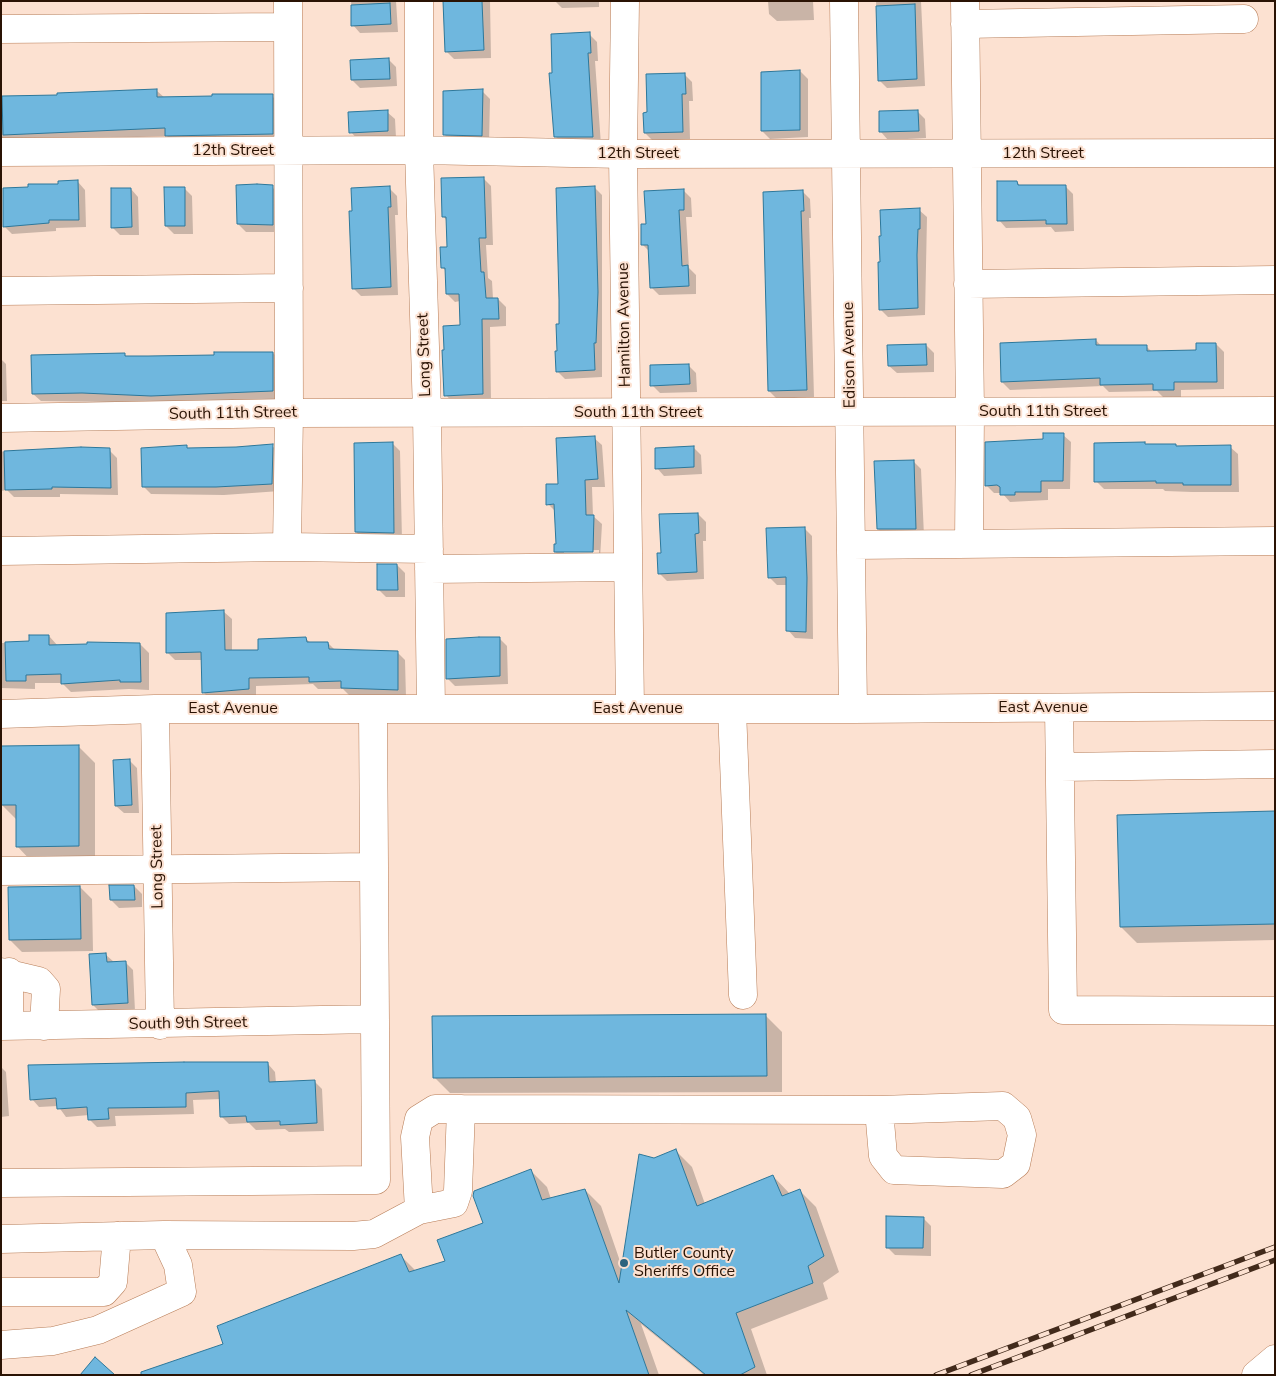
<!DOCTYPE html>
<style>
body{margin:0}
#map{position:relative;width:1276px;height:1376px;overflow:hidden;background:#fce1d1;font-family:"Nunito Sans",sans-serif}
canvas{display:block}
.frame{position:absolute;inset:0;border:2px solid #2a1304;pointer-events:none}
</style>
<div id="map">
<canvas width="1276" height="1376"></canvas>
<div class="frame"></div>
</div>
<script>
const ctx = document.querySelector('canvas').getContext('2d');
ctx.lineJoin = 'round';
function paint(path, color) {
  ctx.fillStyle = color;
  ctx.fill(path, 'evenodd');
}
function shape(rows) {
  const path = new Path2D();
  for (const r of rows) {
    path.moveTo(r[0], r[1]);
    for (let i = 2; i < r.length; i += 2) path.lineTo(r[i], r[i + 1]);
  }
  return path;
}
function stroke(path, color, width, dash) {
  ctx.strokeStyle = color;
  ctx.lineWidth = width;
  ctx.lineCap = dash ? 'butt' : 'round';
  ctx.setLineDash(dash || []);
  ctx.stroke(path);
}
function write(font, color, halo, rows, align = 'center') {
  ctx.font = font + ' "Nunito Sans",sans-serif';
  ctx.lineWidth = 4;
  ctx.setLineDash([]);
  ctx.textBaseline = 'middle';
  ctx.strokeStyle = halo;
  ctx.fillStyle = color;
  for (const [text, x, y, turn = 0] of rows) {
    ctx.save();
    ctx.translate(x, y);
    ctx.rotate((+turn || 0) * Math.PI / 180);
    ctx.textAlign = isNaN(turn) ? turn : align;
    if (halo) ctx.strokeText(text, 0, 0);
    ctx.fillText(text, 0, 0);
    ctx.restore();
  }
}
paint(shape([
 [351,1,396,1,398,32,360,33,353,25],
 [445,1,490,1,491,58,454,59,446,51],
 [555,1,599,1,599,7,562,8],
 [768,1,813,1,814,20,777,21,769,14],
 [876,1,921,1,925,86,887,88,879,80],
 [589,34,597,42,598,61,595,61,601,145,563,144,555,136,554,74],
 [388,59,396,67,397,86,360,88,352,80],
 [800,71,808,79,808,137,770,139,762,131],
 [684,74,692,82,693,101,689,101,690,139,653,141,645,133,649,114],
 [157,91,165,98,272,96,280,104,280,141,174,143,167,136,1,142,1,96,58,97],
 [482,91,490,99,489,143,452,142,444,134],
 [917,111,925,119,926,138,888,140,881,132],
 [387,112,395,119,396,138,358,140,351,132],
 [483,178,491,186,493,245,486,245,488,278,492,281,493,299,498,299,506,307,506,326,490,327,491,402,453,403,446,395,461,326,460,301,455,302,447,294,447,272,443,268,448,248,447,221,443,216],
 [78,182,85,190,86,227,56,228,56,231,12,234,5,227,59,185],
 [1017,182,1021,187,1065,186,1073,194,1074,231,1055,232,1051,227,1006,228,999,220],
 [272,187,280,195,280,232,246,232,238,224],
 [594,187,602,195,602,377,565,379,557,371,560,325],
 [184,188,192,196,193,234,174,234,166,226],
 [389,188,397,196,398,215,395,215,398,295,361,296,353,288],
 [131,189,138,197,139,235,120,235,112,227],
 [683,190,691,198,692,217,686,217,689,268,696,275,696,294,659,295,651,287,650,252,643,245,647,225],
 [802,191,810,199,811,218,809,218,814,397,777,399,769,391],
 [919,210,927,217,925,315,888,317,880,309],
 [1096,340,1102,347,1146,346,1152,352,1197,351,1216,344,1224,352,1224,389,1181,390,1181,397,1163,397,1157,391,1109,392,1103,386,1010,390,1002,382],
 [926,345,934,353,934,372,897,373,889,366],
 [273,353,281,361,281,399,180,403,41,401,33,394,125,355,127,357,148,358],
 [1,359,6,364,7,401,1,401],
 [688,365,696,373,697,392,660,393,652,385],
 [1063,435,1071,442,1070,489,1048,489,1048,500,1010,502,1002,493,994,493,986,485,1025,440,1044,440],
 [594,438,602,445,605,487,592,487,593,516,602,524,600,559,563,559,555,552,558,545,556,512,548,504,559,485],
 [599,550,599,553,564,553,564,551],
 [392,443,400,451,402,540,364,540,356,532],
 [1095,444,1230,447,1238,454,1239,492,1192,492,1165,491,1163,489,1104,489,1096,481],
 [272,446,280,453,280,491,224,495,151,494,143,486,186,447,189,449],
 [693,447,701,455,702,474,664,476,657,468],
 [1,450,3,452,109,450,117,458,118,495,60,494,60,497,14,497,7,490,1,491],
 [913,461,921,469,924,536,886,536,878,529],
 [698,514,706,522,706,541,703,541,704,579,667,581,659,573,662,554],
 [804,528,812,536,813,639,795,638,788,630,787,585,777,585,769,577],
 [397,565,405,573,405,597,386,597,378,589],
 [224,612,232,619,232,651,259,651,306,639,311,643,328,643,336,651,397,652,405,660,406,698,350,696,343,689,318,689,313,684,256,686,256,696,211,700,203,692,202,660,175,660,167,652],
 [49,636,58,646,140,644,149,653,149,690,129,689,71,692,62,683,35,683,35,689,1,688,1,643,30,643],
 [499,638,507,646,508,684,455,686,447,678],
 [79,747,95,763,95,862,33,863,17,846,17,820,2,805],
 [130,761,137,768,139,813,124,813,116,806],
 [1275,813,1275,940,1137,943,1121,927],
 [134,886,142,894,142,907,119,908,111,900],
 [80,887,92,899,93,951,22,952,10,940],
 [106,955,114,962,125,962,133,970,135,1011,101,1013,93,1005],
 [766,1016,782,1032,782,1092,450,1093,434,1077],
 [268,1064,275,1072,276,1083,314,1081,322,1089,324,1131,289,1132,285,1129,256,1130,249,1123,229,1124,221,1116,221,1099,193,1100,194,1114,115,1116,116,1126,97,1127,89,1119,89,1115,66,1117,58,1106,39,1107,32,1099],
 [1,1067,6,1072,9,1116,1,1117],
 [676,1151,692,1167,705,1204,773,1176,790,1194,800,1191,816,1207,839,1272,823,1283,828,1299,751,1329,767,1375,704,1375,641,1324,659,1375,570,1375,224,1345,401,1256,416,1271,446,1262,485,1224,531,1171,547,1187,551,1199,585,1190,601,1206,622,1267,654,1159],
 [923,1218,931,1226,931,1256,895,1255,887,1247]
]), '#0003');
const building = shape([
 [443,1,482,1,484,50,445,52,443,1],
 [390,3,391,24,351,26,351,5,390,3],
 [915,4,917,79,878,81,876,6,915,4],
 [590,32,591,53,588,53,593,137,554,137,549,73,552,73,551,34,590,32],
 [389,58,390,79,351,80,350,60,389,58],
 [800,70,800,130,761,131,761,72,800,70],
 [685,73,686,94,682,94,683,132,644,133,643,113,647,112,646,74,685,73],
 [157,89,157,97,212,96,212,94,273,94,273,134,165,136,165,128,3,135,2,96,57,95,57,93,157,89],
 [483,89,482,136,443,135,443,91,483,89],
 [388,110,388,131,349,133,348,112,388,110],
 [918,110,919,131,879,132,879,111,918,110],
 [484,177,486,238,479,238,481,272,484,272,486,298,498,298,499,319,482,319,483,394,444,396,442,350,444,350,443,326,460,325,459,294,446,294,445,268,441,268,440,247,447,247,446,217,442,217,441,178,484,177],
 [78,180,79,220,49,220,49,223,3,227,3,188,28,187,28,184,58,184,58,181,78,180],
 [997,181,1017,181,1018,185,1066,185,1067,224,1046,224,1046,220,997,221,997,181],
 [257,184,273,185,273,225,237,224,236,185,257,184],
 [390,186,391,207,388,207,391,287,352,289,349,211,352,211,351,188,390,186],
 [595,186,598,292,596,343,594,343,595,370,556,372,555,351,557,351,556,324,559,324,559,300,556,188,595,186],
 [164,187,185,187,185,226,165,226,164,187],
 [111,188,131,188,132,227,111,228,111,188],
 [684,189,684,210,679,210,682,266,688,265,689,286,650,288,648,245,641,245,641,224,646,224,644,191,684,189],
 [803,190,804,211,801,211,807,390,768,391,763,192,803,190],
 [920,208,920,229,918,229,917,255,918,308,879,310,878,262,880,262,879,236,881,236,880,210,920,208],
 [1096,339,1096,345,1147,345,1147,351,1196,350,1196,343,1216,343,1217,382,1174,382,1174,390,1153,390,1153,384,1100,385,1100,378,1001,382,1000,343,1096,339],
 [926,344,927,365,888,366,887,345,926,344],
 [214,352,273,352,273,391,151,396,82,393,32,394,31,355,125,353,125,356,148,356,214,355,214,352],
 [689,364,690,384,650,386,650,365,689,364],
 [1043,433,1064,433,1063,481,1041,481,1041,492,1015,492,1015,495,1000,495,1000,487,997,485,985,486,985,442,1043,439,1043,433],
 [595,436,598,479,585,480,586,515,594,515,593,552,554,552,554,544,556,544,554,504,546,505,546,484,558,484,556,438,595,436],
 [393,442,394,533,355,532,354,443,393,442],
 [1145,442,1145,444,1176,444,1176,446,1231,445,1231,485,1183,485,1183,483,1156,483,1156,481,1094,482,1094,443,1145,442],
 [273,444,272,484,216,487,142,487,141,448,187,445,187,448,236,447,273,444],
 [694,446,694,467,655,469,655,448,694,446],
 [81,447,110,448,111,488,52,487,52,489,5,490,4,451,81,447],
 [914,460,916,529,877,529,874,461,914,460],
 [698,513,699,533,695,534,697,572,658,574,657,553,661,553,659,514,698,513],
 [805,527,807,578,806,632,786,631,786,577,768,578,766,528,805,527],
 [377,564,397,564,398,590,377,590,377,564],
 [224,610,225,650,258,650,258,639,306,637,307,642,328,642,329,649,398,651,398,690,341,688,341,681,309,682,309,677,249,678,249,689,202,693,201,652,166,653,166,613,224,610],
 [29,635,49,635,49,645,87,644,87,642,140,643,141,682,120,682,120,680,61,684,61,674,26,675,26,681,6,681,5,642,29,641,29,635],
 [479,637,500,637,500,676,446,679,446,639,479,637],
 [79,745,79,846,16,847,16,805,1,805,1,746,79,745],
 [130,759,132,805,115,806,113,760,130,759],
 [1275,811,1275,924,1120,927,1117,815,1275,811],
 [109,885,134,885,135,900,110,900,109,885],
 [80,886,81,939,9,940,8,887,80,886],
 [106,953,107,962,126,961,128,1003,92,1005,89,954,106,953],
 [766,1014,767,1076,433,1078,432,1016,766,1014],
 [184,1062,268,1062,269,1082,315,1080,317,1123,280,1125,280,1121,247,1122,246,1116,220,1117,219,1091,186,1093,186,1107,108,1108,109,1119,88,1120,87,1107,57,1109,56,1098,30,1100,28,1065,184,1062],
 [676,1149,697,1206,773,1175,782,1196,800,1189,824,1256,808,1266,813,1283,736,1313,755,1367,740,1375,706,1375,626,1310,649,1375,141,1375,141,1372,223,1344,217,1326,401,1254,409,1272,445,1261,437,1240,483,1223,473,1196,474,1191,531,1169,542,1200,585,1189,619,1283,639,1154,654,1158,676,1149],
 [886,1216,924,1217,923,1248,886,1248,886,1216],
 [95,1357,115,1375,80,1375,95,1357]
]);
paint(building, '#6fb7de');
stroke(building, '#2c779a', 1);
const minor = shape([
 [419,1,419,150,427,413,431,709],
 [625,1,623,154,630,709],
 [844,1,853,709],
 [965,1,970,412,969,544],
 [965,24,1244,19],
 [1,29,288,27],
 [1,152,419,150,623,154,1275,153],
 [968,284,1275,280],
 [1,291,289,288],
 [1,418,289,413,1275,411],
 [852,545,1275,541],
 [287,547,289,413,288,1],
 [1,551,287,547,429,549],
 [429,569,628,567],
 [1059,708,1063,1010,1275,1011],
 [155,709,160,1025],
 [732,709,743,995],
 [1,714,155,709,853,709,1275,706],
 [1060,767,1275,764],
 [1,871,374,867],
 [1,972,39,981,46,989,44,1026],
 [9,972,9,1026],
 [1,1026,375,1019],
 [461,1109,879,1110,883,1156,894,1170,1003,1174,1016,1164,1022,1135,1017,1118,1003,1106,879,1110],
 [1,1183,376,1180,373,709],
 [1,1239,164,1235,353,1236,374,1234,419,1210,454,1203,458,1191,461,1109,435,1109,419,1119,415,1137,419,1210],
 [1,1292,104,1292,113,1282,117,1236],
 [1,1345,53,1341,98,1330,182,1292,178,1265,164,1235]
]);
const major = shape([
 [1256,1375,1275,1359]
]);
stroke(minor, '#b77c56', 29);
stroke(major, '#b77c56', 29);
stroke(minor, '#fff', 28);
stroke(major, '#fff', 28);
const rail = shape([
 [936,1375,1275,1247],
 [971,1375,1275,1260]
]);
stroke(rail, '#422a1b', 5.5);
stroke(rail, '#fce1d1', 4, [11]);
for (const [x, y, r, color] of [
 [624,1263,5,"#2d637e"]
]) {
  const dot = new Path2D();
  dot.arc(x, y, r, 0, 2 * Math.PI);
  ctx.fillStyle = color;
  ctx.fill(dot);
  stroke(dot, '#fce1d1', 2);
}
write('16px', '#2a1304', '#fce1d1', [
 ["12th Street",233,151],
 ["12th Street",638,154],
 ["12th Street",1043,154],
 ["Hamilton Avenue",625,325,-91],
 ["Long Street",425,355,-92],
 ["Edison Avenue",850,355,-91],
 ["South 11th Street",1043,412],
 ["South 11th Street",638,413],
 ["South 11th Street",233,414,-1],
 ["East Avenue",1043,708],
 ["East Avenue",233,709],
 ["East Avenue",638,709],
 ["Long Street",158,867,-91],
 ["South 9th Street",188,1024,-1]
]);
write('16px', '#2a1304', '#fce1d1', [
 ["Butler County",634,1254],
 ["Sheriffs Office",634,1272]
], 'left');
</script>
